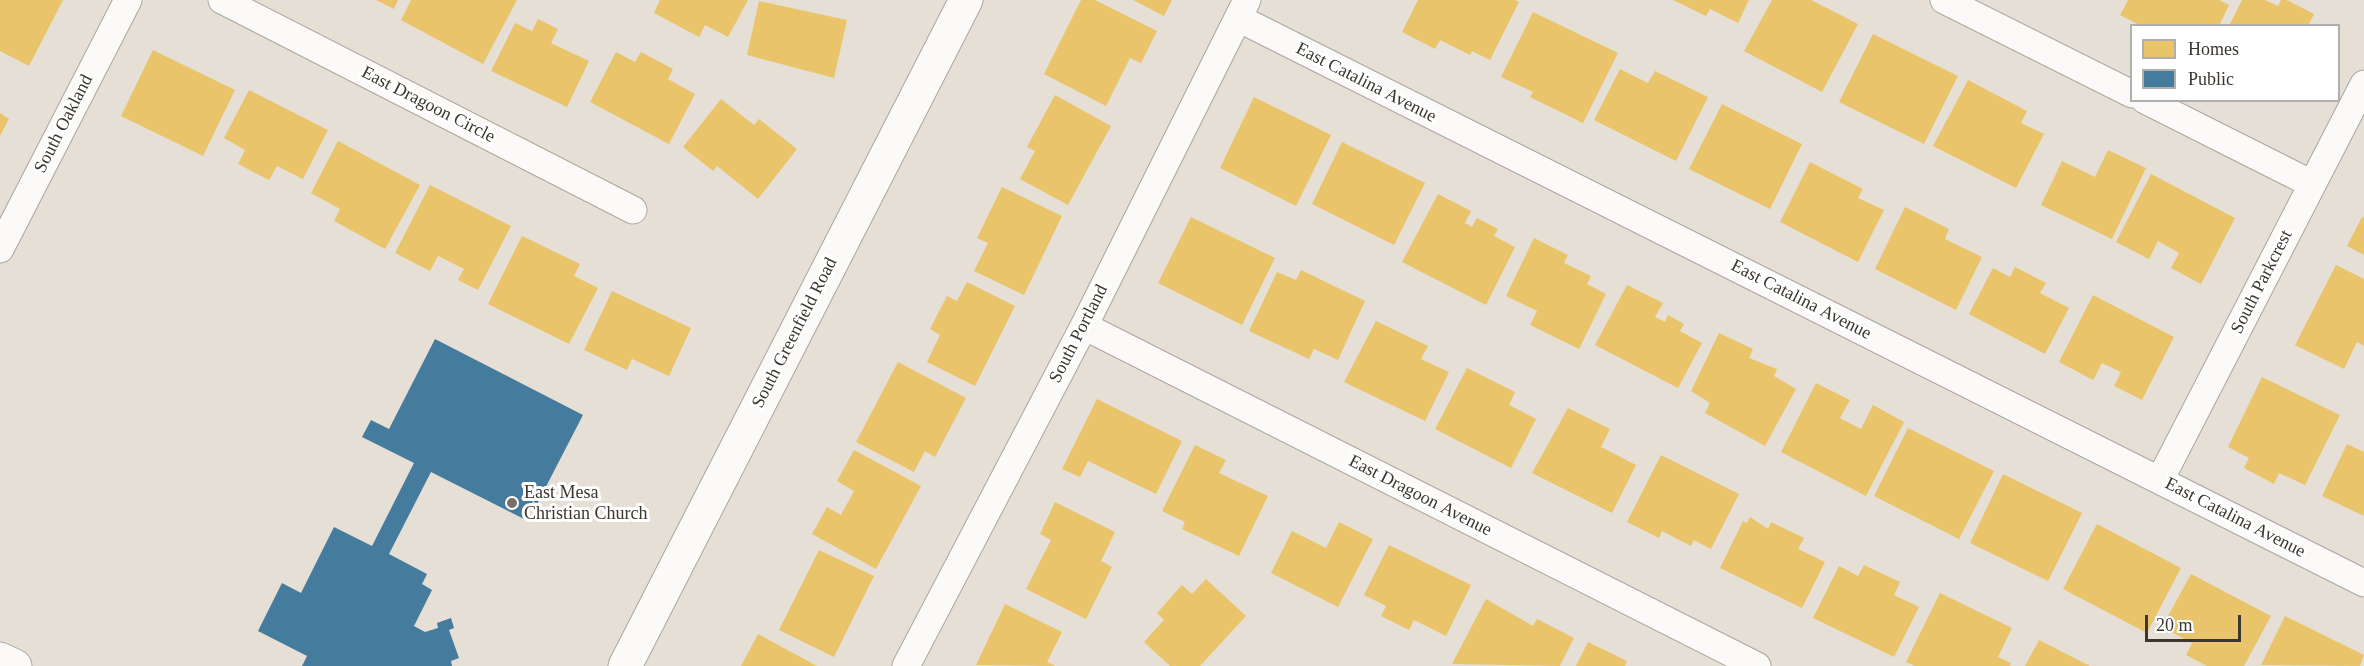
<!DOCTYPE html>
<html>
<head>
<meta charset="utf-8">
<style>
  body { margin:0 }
  #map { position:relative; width:2364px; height:666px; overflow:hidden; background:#e6dfd6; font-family:Georgia,serif }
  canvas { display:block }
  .legend { position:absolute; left:2130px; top:24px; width:210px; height:78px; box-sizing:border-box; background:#fff; border:2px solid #b1afac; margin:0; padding:8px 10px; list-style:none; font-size:18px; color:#3b362f }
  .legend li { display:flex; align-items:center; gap:12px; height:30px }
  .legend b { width:30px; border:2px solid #b1afac }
  .scale { position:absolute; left:2145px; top:615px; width:96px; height:27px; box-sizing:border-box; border:3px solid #3b362f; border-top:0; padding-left:8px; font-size:18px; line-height:21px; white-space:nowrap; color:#3b362f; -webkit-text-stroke:4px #fff; paint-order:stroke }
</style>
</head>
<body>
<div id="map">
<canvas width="2364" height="666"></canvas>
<ul class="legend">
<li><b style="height:16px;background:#e9c46a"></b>Homes</li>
<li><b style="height:16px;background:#457b9d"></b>Public</li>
</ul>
<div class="scale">20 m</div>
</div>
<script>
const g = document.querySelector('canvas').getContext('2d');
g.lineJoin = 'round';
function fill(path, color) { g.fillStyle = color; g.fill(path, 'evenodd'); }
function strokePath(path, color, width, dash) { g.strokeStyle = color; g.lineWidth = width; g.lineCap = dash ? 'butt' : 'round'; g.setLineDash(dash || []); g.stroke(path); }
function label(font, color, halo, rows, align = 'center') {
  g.font = font + ' Georgia,serif'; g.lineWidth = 6; g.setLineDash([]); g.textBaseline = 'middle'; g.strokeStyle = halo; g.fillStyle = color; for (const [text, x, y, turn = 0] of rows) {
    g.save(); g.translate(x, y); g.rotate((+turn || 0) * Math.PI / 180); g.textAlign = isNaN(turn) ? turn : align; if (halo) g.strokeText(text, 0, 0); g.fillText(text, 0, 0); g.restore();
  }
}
fill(new Path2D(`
  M0,0H63L29,66L0,51Z
  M376,0H398L394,9Z
  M411,0H517L483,64L401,20Z
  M660,0H748L728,37L705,25L699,37L654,13Z
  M1081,0H1095L1157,31L1141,63L1130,58L1106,106L1044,74Z
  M1133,0H1172L1164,16Z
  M1418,0H1515L1519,2L1490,60L1472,51L1470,55L1440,40L1435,49L1402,32Z
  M1673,0H1749L1738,23L1710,9L1706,16Z
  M1772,0H1811L1858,24L1822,92L1744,51Z
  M2128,0H2219L2229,5L2219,26H2141L2120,15Z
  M2242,0H2265L2278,6L2281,0H2287L2314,14L2308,26H2229Z
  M759,1L847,20L834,78L747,55Z
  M1533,12L1618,53L1583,123L1530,97L1533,92L1501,77Z
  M538,19L558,29L551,43L589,61L567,107L491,71L515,23L532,31Z
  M1873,34L1958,76L1924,144L1839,102Z
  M153,50L235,90L203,156L121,116Z
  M616,52L635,62L641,52L673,69L668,79L695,94L669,144L590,102Z
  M1620,69L1648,83L1655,71L1708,97L1676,161L1594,120Z
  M1968,80L2027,111L2021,123L2044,134L2016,188L1933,146Z
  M249,90L328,130L303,179L277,166L269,180L238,164L245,150L224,138Z
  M1055,95L1111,126L1068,205L1020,179L1035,151L1027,147Z
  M1254,97L1331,135L1296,206L1220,168Z
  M721,99L754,125L759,119L797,149L758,199L717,166L713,171L683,147Z
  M1722,104L1802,144L1770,209L1689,169Z
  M0,113L9,119L0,136Z
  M338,141L420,185L385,249L334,221L340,209L311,193Z
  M1342,142L1425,183L1394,245L1312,204Z
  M2108,150L2146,168L2112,239L2041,205L2062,161L2095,177Z
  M1810,162L1863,189L1858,198L1884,210L1858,262L1780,222Z
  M2151,174L2235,218L2201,284L2171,268L2179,253L2158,241L2149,259L2116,242Z
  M430,185L511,226L478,290L458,280L464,269L438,256L430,271L395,253Z
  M1002,187L1062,216L1024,295L974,271L988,243L977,238Z
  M1438,194L1471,211L1465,223L1472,227L1477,218L1498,229L1494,236L1515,247L1486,305L1402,262Z
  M1905,207L1949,229L1945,239L1982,257L1956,310L1875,269Z
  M1191,217L1275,258L1242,325L1158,283Z
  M2362,217L2364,218V255L2347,246Z
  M522,236L580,264L574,276L598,288L569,344L488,304Z
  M1534,238L1568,255L1564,263L1591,276L1587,284L1606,294L1579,349L1530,325L1537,311L1506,296Z
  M2336,265L2364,279V346L2357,342L2344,369L2295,345Z
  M2015,267L2046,283L2040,293L2069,308L2045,354L1969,314L1993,268L2010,277Z
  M1301,270L1365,301L1338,360L1314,349L1309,359L1249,331L1277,272L1296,280Z
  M967,282L1015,306L975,386L927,362L940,335L930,329L947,296L957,301Z
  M1627,285L1663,303L1655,317L1665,322L1668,315L1684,324L1680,331L1702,343L1678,388L1595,345Z
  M612,291L691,328L669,376L632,359L627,370L584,350Z
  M2093,295L2174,337L2142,400L2114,386L2121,372L2102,363L2093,380L2059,362Z
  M1376,321L1428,346L1421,359L1449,372L1425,421L1344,382Z
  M1719,333L1753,349L1749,358L1777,369L1774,376L1796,389L1765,446L1705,413L1710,403L1691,391Z
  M898,362L966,398L935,457L925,451L914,472L856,442Z
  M1467,368L1515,392L1509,405L1536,419L1511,468L1435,429Z
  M2262,377L2340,415L2305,485L2279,473L2274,484L2244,468L2249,458L2228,447Z
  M1816,383L1850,400L1840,418L1861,429L1873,405L1904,422L1866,496L1781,452Z
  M1097,399L1182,441L1156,494L1088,461L1080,477L1062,469Z
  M1568,408L1610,429L1601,447L1636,465L1612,513L1532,473Z
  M1908,428L1994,471L1959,539L1874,496Z
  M2347,444L2364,452V516L2322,496Z
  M1195,445L1226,460L1219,473L1268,496L1239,556L1182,529L1185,522L1162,511Z
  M854,450L921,486L876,569L812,534L827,507L841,515L854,491L837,481Z
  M1661,455L1739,494L1711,549L1694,540L1691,546L1662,531L1659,538L1627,522Z
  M2003,474L2082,513L2048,581L1970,543Z
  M1055,502L1115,532L1101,561L1112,567L1086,619L1026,589L1051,540L1040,534Z
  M1750,517L1768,529L1771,522L1804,538L1798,549L1825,562L1802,608L1720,568L1743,521L1747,523Z
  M1339,522L1373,539L1338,607L1271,573L1292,531L1326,548Z
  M2097,524L2181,568L2147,633L2063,589Z
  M1389,545L1471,585L1446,636L1414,620L1409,630L1381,616L1386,606L1364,595Z
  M819,550L874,576L834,657L779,630Z
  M1864,565L1900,582L1894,595L1919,607L1894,657L1813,618L1839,566L1858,576Z
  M2191,574L2271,616L2244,666H2207L2186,655L2192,643L2162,627Z
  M1206,579L1246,616L1200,666H1170L1144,642L1164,620L1157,613L1182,585L1192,594Z
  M1940,593L2012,628L1998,657L2011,663L2010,666H1915L1906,662Z
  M1486,599L1533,626L1537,619L1574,638L1560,666L1452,664Z
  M1005,604L1062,632L1047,662L1056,666L976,665Z
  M2285,616L2364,655L2360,666L2261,665Z
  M758,634L817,666H741Z
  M2039,640L2090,666H2025Z
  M1588,642L1627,661L1625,666H1576Z`), '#e9c46a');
fill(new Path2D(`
  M435,339L583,415L537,504L533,501L524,519L431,472L389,554L427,574L422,584L432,590L414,626L425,632L438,628L437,623L451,618L454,628L449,630L459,658L451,661L452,666H302L307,656L258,631L282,583L301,593L334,527L372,546L414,463L362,437L371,420L389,429Z`), '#457b9d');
const minor = new Path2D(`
  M222,0L633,210
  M1944,0L2132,94
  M1238,18L2364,583
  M2145,100L2312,184
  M0,249L128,0
  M1084,326L1757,666
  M2160,480L2364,84
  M906,666L1084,326L1247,0`);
const tertiary = new Path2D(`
  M0,659L15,666`);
const secondary = new Path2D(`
  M625,666L966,0`);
strokePath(minor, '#aba69e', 29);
strokePath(tertiary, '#aba69e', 35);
strokePath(secondary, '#aba69e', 35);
strokePath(minor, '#fbfaf9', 27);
strokePath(tertiary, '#fbfaf9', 33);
strokePath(secondary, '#fbfaf9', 33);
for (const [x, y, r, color] of [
  [512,503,6,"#777169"]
]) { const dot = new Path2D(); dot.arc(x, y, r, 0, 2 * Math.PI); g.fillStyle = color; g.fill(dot); strokePath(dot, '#fff', 2); }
label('18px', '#3b362f', '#fff', [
  ["East Catalina Avenue",1366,83,27],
  ["East Dragoon Circle",428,105,27],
  ["South Oakland",64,124,-63],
  ["South Parkcrest",2262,282,-63],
  ["East Catalina Avenue",1801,300,27],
  ["South Greenfield Road",795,333,-63],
  ["South Portland",1079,334,-63],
  ["East Dragoon Avenue",1420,496,27],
  ["East Catalina Avenue",2235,518,27]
]);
label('18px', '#3b362f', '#fff', [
  ["East Mesa",524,493],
  ["Christian Church",524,514]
], 'left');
</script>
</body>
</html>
